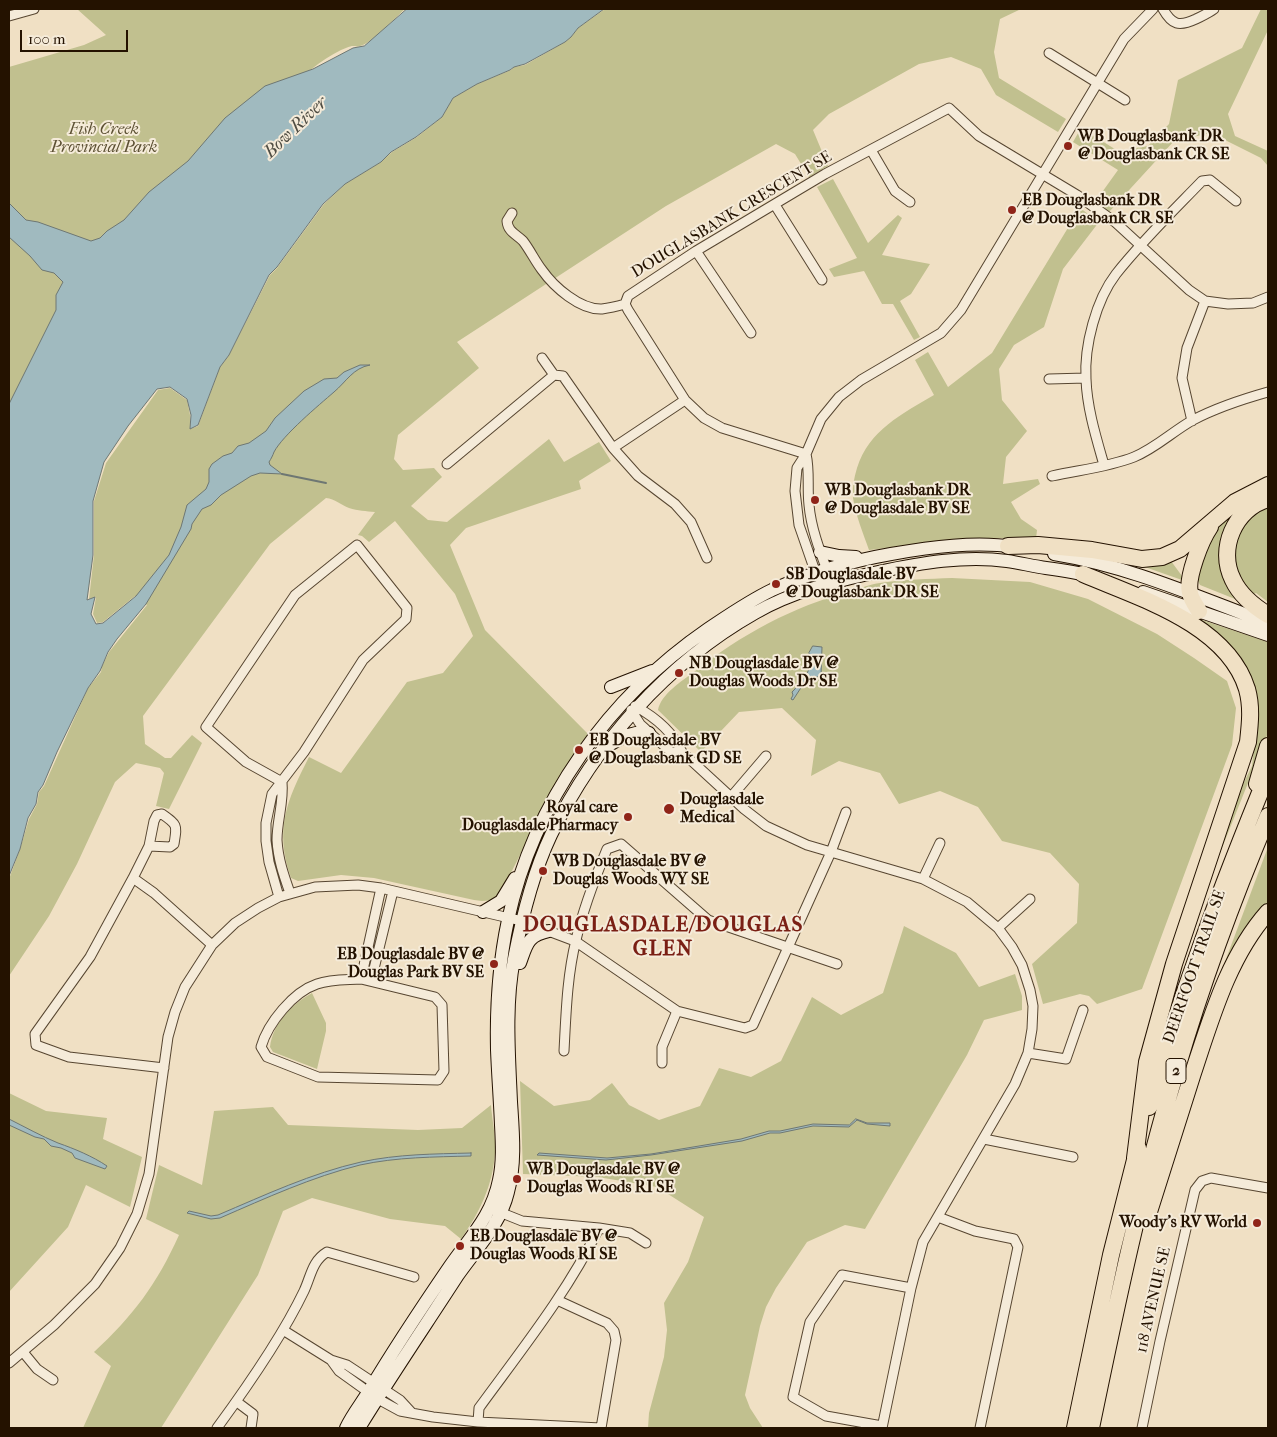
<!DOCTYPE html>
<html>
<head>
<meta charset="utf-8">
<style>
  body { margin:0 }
  #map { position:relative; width:1277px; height:1437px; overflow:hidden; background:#f0e0c4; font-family:"IM FELL French Canon",serif }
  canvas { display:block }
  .frame { position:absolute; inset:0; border:10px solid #241200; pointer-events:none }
  .scale { position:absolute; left:20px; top:30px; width:108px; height:22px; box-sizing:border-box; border:2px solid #241200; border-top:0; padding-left:6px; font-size:15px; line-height:18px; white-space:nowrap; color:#241200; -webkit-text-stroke:4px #f5ebd9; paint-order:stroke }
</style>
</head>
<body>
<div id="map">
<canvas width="1277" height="1437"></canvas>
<div class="frame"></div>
<div class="scale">100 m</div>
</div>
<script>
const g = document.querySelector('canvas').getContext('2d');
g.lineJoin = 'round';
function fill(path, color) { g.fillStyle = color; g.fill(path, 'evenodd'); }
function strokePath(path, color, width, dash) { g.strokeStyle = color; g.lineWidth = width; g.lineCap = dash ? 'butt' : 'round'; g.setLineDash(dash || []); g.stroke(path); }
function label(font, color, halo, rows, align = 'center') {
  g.font = font + ' "IM FELL French Canon",serif'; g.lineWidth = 4; g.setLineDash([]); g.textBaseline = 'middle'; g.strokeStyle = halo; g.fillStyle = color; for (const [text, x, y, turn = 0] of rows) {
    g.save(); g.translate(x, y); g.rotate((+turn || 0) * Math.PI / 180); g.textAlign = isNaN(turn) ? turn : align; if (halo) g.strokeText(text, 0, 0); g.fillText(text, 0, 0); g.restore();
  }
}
fill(new Path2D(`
  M77,9H405C395,18 372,43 360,46C357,47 355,46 352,46C333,51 311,69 296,82L9,548V67L84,45L106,35Z
  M605,9H1021L1000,19L994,52L999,78L1066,119L1058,132L996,95L981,69L951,57L919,64L829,114L813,130L828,166L809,177L795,154L776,144L666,206L457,342L479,368L398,435L394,459L403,470L434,468L442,477L411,506L428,520L447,522L549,439L564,462L599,442L611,461L579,481L581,489L466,528L450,545L485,630L588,734C573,755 559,777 547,800C529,834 516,868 495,900L482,901L474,900L374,878L341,875L298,881L291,878C274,829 287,800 309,757L341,773L407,682L443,673L473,636L455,594L395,521L369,542L362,536L358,535L375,512C366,511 358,511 349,508C341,505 335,499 326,498L270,544L143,716L145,744L165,758H171L192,735L202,743L169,809L156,806L164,773L160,768L136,763L115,782L77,864L49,916L9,976V879L20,849L29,819L37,804L39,792L44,786L88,688L101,672L102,666L109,652L147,605L135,596L103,622L97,623L93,614L96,597L89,599L94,555V501L106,463L158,390L170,388L187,400L190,415V429L198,426L220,367L229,355L270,275L277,268L324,204L345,184L381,162L392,152L417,137L442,117L453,98L477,84L511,70L514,67L525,65L565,42L571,37L578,28Z
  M1261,9H1268V30L1228,114L1235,136L1268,151V166L1261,158L1211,133L1174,141L1109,212L1095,202L1118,170L1073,142L1081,128L1118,151L1148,146L1169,124L1178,80L1242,48Z
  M833,179L868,243L898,215L902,218L882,255L930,264L911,294L900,301L920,337L914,340L893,304H882L864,271L834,277L829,269L857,258L817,187Z
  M1080,208L1099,222L1063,269L1044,327L1014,345L999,369L1002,400L1027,431L1006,457L1003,484L1038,479L1040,484L1011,502L1021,519L1037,530L1036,539L996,538L968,539L869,550C863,533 856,516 853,498C852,488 854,478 857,468C869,430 902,414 934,395L915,360L928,352L948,387L992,353Z
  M1268,505V602L1256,593L1252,595L1236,574L1233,545L1244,521Z
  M1237,507L1226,531L1245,603L1200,585L1197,579L1201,557L1218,525Z
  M1171,561L1182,576V580L1142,566Z
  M952,578L1030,582L1088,599L1157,634L1194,658L1227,681L1236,708L1232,745L1142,989L1097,1004L1089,996L1080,994L1043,1004L1032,964L1077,923L1079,884L1050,853L1002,841L978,807L940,791L899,804L880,773L839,761L811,776L816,740L782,708L739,712L701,752L658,710C661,694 682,681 694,672C742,634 792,607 851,591C861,588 871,584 880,583C904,579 929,579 952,578Z
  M1188,614L1202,620L1268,642V733L1206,888L1235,800L1252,766L1255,737L1253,695Z
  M1268,847V904L1262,911L1220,975Z
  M904,926L956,953L979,987L1015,974L1022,996V1010L984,1020L967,1055L865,1229L845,1225L807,1242L776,1288L766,1307L760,1326L745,1395L750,1408L763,1428H648L649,1413L664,1357L667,1330L664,1303L688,1262L704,1217L657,1187L598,1177L523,1174L520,1081L554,1106L590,1100L612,1083L629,1105L659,1120L700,1106L719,1068L751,1077L781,1061L812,997L841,1015L883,993Z
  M312,993L326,1023V1031L317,1069L273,1052L270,1047C273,1023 292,1004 312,993Z
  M9,1093L46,1111L107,1118L103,1139L142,1157L130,1207L86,1185L68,1227L9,1292Z
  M491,1105C492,1120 496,1137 495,1152C493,1185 480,1212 461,1239L445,1226L390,1219L312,1198L283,1211L258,1275L161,1428H83L111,1366L94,1352C133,1316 157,1284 179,1235L146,1219L159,1165L202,1185L214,1111L273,1107L288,1125L418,1130L462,1128Z`), '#c1c08f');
const water = new Path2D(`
  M407,9H604L578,28L571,37L565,42L525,64L514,67L510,70L477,84L453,98L442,117L416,137L391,152L381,162L345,184L323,204L277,267L269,275L229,355L220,367L198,425L190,429L191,415L187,399L170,387L157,389L128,426L104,462L93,501V555L87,600L95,597L91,614L96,624L103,623L136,596L169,555L181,527L187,505L206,489L209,482V469L212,464L223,456L232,453L238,446L249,443L266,431L275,418L304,391L324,379L337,378L344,372L360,365H370C353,368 346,382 334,392C319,405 283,435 274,452C273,455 271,459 269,462L270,465L282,474L260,473L251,476L221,495L211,505L202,509L192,524L191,529L146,604L117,639L108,652L100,671L88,688L57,752L43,785L38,792L36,804L28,818L20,849L9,876V404L56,310V295L63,282L54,273L42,270L30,256L9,237V203L26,220L38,222L91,241L100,238L107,231L124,220L149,192L188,161L225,118L265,86L313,69L353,48L364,46Z
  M813,646L822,647L821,675L804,683L793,700L791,699L793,695L792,692C798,687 799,680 806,676L811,664L809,653Z
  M9,1119C25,1127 41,1136 58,1143C75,1149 92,1156 107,1166L105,1169L75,1158L72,1153L61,1148L51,1146L44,1139L35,1137L9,1125Z
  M856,1119L867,1123H890V1126L867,1124L857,1120L849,1127L813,1126L780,1133H770L742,1141L651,1155L606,1160L537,1155L539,1153L607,1158L651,1154L741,1139L769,1131H780L813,1124L849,1125Z
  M471,1153V1156C434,1157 397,1157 360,1165C312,1177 266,1198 220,1218L211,1219L187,1213L189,1211L211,1216L218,1215C265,1195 312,1173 361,1162C398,1154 434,1154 471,1153Z`);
fill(water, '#a0babf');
strokePath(water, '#6e7773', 1);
strokePath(new Path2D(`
  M282,474L326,483`), '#6e7773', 2);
const street = new Path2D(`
  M1163,9C1172,25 1179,27 1196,19C1202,16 1209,13 1214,9
  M9,16L34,9
  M1049,53L1125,100
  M871,150L895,191L910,202
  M775,205L822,280
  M512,213L507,221C508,232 516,234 523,241C530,250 535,261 542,270C554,287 580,310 602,309C610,308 618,306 625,304
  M696,251L751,333
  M542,358L554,375L563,376L613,448L638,476L675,504L691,522L707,558
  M1049,379L1086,378
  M1192,421L1182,378L1187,348L1205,301
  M613,448L685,400
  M806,454L722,428L704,418L685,400L628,310L625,304L628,296L696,251L825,174L949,108L979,136L1077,195L1115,222L1189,290L1205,301L1228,304L1253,303L1268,297
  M806,454C810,471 807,487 809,505C811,527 819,549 827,570L826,575
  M447,464L554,375
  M1104,465C1096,437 1087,408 1086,379C1084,346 1096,300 1116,274C1142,241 1173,211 1202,181L1210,180L1236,201
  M1052,476C1079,470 1109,467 1134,457C1156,448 1173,431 1193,420C1216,408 1243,399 1268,392
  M825,585L816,574L799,525L795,491L797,468L806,454L821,419L839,397L861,380L941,333L961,310L1124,39L1153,9
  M635,706C653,716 673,732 682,752L744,809L766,826L807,845L923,879L967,902L998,928L1012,947L1022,965L1030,990L1033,1006L1032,1029L1028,1053L1015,1084L923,1242L911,1288L882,1428
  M631,710L640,724L671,752H682
  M282,782C284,802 277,820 277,840C278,859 284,876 290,893
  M731,797L766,756
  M133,878L149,846L154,821L157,815L162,814C178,825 177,825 174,844L170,847L149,846
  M923,879L940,843
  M279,897L269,862L266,841V823L272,794L304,752L363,660L406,619L407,608L357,545L295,595L206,727L246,762L282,782
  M998,928L1030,899
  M361,979L435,997L442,1005L444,1071L438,1080L318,1077L267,1057L261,1047C268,1023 293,992 317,984C331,979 346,980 361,979Z
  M361,979L381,888
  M371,981L393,891
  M564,1051C566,1014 567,976 576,940C583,909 595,878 607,849L621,844L708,920L837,964
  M1028,1053L1066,1059L1083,1010
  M662,1063V1047L677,1011
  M164,1068L69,1057L36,1045L35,1034L90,957L133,878L154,893L212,945
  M984,1139L1073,1157
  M938,1217L975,1231L1014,1239L1018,1247L980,1428
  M599,1228L630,1233L646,1243
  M283,1330L331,1360L347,1365L400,1400L412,1413
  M23,1352L37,1369L53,1380
  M331,1360L339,1371L378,1399L400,1411L433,1417L478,1422L601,1428L616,1340L614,1331L607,1323L557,1300
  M9,1363L54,1325L95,1284L120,1248L137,1214L149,1174L168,1037L175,1012L185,987L212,945L235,923L258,908L279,897L315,887L358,885L381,888L522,921L575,941L677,1011L745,1028L753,1025L831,852L846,812
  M237,1402L253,1414L251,1428
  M478,1422L479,1408C522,1349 567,1293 599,1228L522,1221L497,1211
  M882,1426L826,1416L793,1397L810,1322L842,1275L911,1288
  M217,1428C247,1387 282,1337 304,1291C311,1276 312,1261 327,1252L414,1277
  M1142,1428L1160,1341L1195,1190L1202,1181L1211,1178L1268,1188`);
const secondary = new Path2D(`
  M820,552L839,556L856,557
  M1054,554C1129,566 1198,597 1268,623
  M1143,592L1268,635
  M611,687L652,671
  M611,744C624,736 634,731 649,733
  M483,912L501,901L515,878
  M520,963C527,944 527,936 549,931
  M346,1428C352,1415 361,1404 369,1391C394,1349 422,1307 450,1266C470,1237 492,1216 499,1180C503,1162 502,1143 501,1125C500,1100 498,1075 497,1050C496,1006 499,962 508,920C534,801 609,697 708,629C729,615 749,601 772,590C810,573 851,561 891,554C931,547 975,541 1015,547
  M359,1428C391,1376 425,1326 458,1275C477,1248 500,1225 508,1192C516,1163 513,1132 511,1102C509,1055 505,1005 514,959C522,917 533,873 551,835C595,744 667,663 755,613C793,591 836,581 878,572C920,563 965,555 1007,561C1020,563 1033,566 1046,568C1061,570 1076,572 1090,576`);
const highway = new Path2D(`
  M1268,499C1235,508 1217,549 1233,580C1240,595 1255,607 1268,615
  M1008,546L1038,545L1092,550L1142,559L1162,557L1180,549L1235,502L1268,485
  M1083,574C1139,598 1227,624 1247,689C1252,707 1250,724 1248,742L1174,964L1147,1062L1135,1158
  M1199,611C1196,606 1191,599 1190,593C1186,578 1201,540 1210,527
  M1257,784L1268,746
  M1149,1107C1181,993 1223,883 1268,773
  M1147,1218C1162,1170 1177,1123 1192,1076C1211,1019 1228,957 1268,912
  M1075,1428L1111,1255L1138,1148
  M1091,1428C1116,1307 1141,1187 1177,1068C1202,983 1233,899 1268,816`);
strokePath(street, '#574631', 11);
strokePath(secondary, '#241200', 14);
strokePath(highway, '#241200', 18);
strokePath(street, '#f5ebd9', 9);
strokePath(secondary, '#f5ebd9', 12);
strokePath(highway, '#f0e0c4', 16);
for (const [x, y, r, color] of [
  [1068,146,5,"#8f2418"],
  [1012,210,5,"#8f2418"],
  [815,500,5,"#8f2418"],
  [776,584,5,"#8f2418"],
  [679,673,5,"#8f2418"],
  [579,750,5,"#8f2418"],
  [669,809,6,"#8f2418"],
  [628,817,5,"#8f2418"],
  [543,871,5,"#8f2418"],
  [494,964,5,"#8f2418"],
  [517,1179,5,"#8f2418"],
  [1257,1223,5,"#8f2418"],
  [460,1246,5,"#8f2418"]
]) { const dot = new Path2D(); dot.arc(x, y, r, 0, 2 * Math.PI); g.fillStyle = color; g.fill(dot); strokePath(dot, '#f5ebd9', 2); }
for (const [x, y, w] of [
  [1176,1071,20]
]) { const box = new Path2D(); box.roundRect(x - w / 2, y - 12.5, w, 25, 4); g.fillStyle = '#f5ebd9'; g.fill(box); strokePath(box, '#241200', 1); }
label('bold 15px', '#241200', null, [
  ["2",1176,1071]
]);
label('italic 16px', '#5b4f32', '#f5ebd9', [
  ["Fish Creek",104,130],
  ["Provincial Park",104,148]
]);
label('bold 16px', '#241200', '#f5ebd9', [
  ["WB Douglasbank DR",1078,137],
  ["@ Douglasbank CR SE",1078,155],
  ["EB Douglasbank DR",1022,201],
  ["@ Douglasbank CR SE",1022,219],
  ["WB Douglasbank DR",825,491],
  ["@ Douglasdale BV SE",825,509],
  ["SB Douglasdale BV",786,575],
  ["@ Douglasbank DR SE",786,593],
  ["NB Douglasdale BV @",689,664],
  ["Douglas Woods Dr SE",689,682],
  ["EB Douglasdale BV",589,741],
  ["@ Douglasbank GD SE",589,759],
  ["Douglasdale",680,800],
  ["Medical",680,818],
  ["Royal care",618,808,"right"],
  ["Douglasdale Pharmacy",618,826,"right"],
  ["WB Douglasdale BV @",553,862],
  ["Douglas Woods WY SE",553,880],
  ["EB Douglasdale BV @",484,955,"right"],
  ["Douglas Park BV SE",484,973,"right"],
  ["WB Douglasdale BV @",527,1170],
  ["Douglas Woods RI SE",527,1188],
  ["Woody's RV World",1247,1223,"right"],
  ["EB Douglasdale BV @",470,1237],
  ["Douglas Woods RI SE",470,1255]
], 'left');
label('16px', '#241200', '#f5ebd9', [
  ["DOUGLASBANK CRESCENT SE",732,215,-31],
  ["DEERFOOT TRAIL SE",1195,967,-71],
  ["118 AVENUE SE",1154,1300,-77]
]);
label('italic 18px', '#4f4d43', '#f5ebd9', [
  ["Bow River",296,128,-44]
]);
g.letterSpacing = '1px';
label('bold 21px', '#7a1f14', '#f5ebd9', [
  ["DOUGLASDALE/DOUGLAS",663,926],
  ["GLEN",663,950]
]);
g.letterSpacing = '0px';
</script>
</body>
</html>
